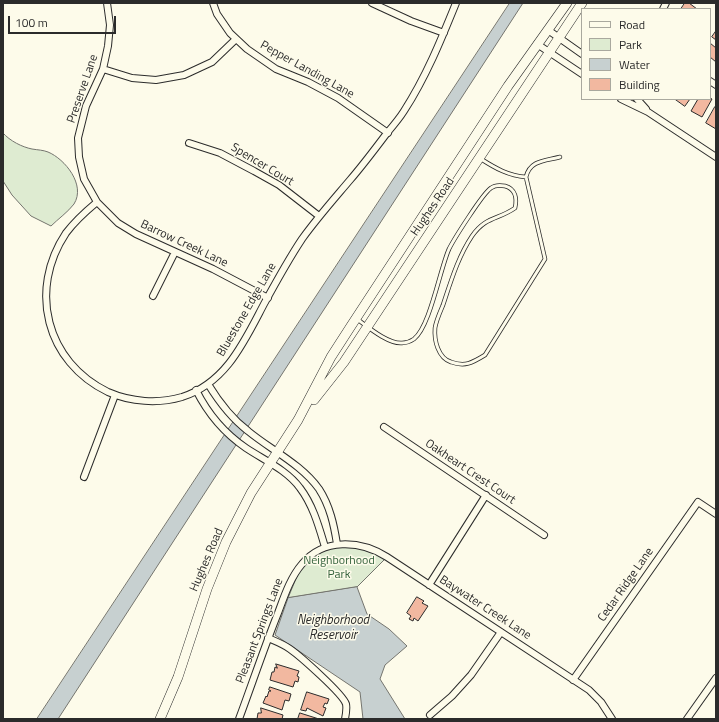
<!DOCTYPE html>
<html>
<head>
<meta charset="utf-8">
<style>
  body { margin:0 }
  #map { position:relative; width:719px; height:722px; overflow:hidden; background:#fdfbea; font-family:"Titillium Web",sans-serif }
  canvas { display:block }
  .frame { position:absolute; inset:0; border:4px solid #2b2b2b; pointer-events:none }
  .legend { position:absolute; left:581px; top:8px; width:130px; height:92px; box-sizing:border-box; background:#fdfbea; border:1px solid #a9a89e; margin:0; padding:5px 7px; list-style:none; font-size:12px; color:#2b2b2b }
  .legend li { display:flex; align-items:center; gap:8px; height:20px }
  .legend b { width:20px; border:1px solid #a9a89e }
  .scale { position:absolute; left:8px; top:16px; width:108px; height:18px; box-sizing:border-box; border:2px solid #2b2b2b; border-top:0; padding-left:5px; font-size:12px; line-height:14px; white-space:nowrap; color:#2b2b2b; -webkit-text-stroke:3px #fdfbea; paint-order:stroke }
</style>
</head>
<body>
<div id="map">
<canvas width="719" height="722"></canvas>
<div class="frame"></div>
<ul class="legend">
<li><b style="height:5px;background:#fdfbea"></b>Road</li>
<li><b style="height:11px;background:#deebd1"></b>Park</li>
<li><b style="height:11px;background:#c7d0d0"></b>Water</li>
<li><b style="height:11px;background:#f2b8a0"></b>Building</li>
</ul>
<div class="scale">100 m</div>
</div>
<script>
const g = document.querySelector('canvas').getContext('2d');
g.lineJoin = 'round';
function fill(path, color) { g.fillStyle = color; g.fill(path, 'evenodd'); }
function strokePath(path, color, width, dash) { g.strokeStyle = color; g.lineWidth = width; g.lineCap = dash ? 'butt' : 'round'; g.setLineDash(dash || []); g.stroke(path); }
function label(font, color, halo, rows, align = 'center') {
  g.font = font + ' "Titillium Web",sans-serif'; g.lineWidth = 3; g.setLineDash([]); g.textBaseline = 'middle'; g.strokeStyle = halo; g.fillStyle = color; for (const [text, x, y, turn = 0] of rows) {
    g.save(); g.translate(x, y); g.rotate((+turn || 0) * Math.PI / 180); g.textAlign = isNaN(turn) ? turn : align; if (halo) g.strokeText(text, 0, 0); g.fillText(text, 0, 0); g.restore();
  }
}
const green = new Path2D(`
  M3,133C10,141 22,147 32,149C38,150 43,150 48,152C65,159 86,185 74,204C68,212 58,219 51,226L31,216L12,195L3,181Z
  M331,545H361L387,557L357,587L288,598L302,564Z`);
fill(green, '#deebd1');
strokePath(green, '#74746e', 1);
const water = new Path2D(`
  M510,3H523L58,719H37Z
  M357,587L367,614L389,629L407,646L385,665L380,679L405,719H363L360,692L275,635L288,598Z`);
fill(water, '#c7d0d0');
strokePath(water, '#74746e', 1);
const building = new Path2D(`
  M685,3H689L697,9H681Z
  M716,31V40L712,37Z
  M710,43L716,48V62L710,57Z
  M710,98L712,99L702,117L691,111L698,99H710Z
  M675,99H690L685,106Z
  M715,107L716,108V129L706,123Z
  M417,597L424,601L422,603L428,606L418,621L414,618L413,621L409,619L411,616L407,613Z
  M276,664L299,671L297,676L299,677L298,682L295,681L293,687L270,680L272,672H274L275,667L277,668Z
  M270,687L291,694L289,701L285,700L282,710L263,703L266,696L267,697L269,691H271L269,690Z
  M307,692L329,699L327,704L325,703L323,707L326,708L323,716L307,708L306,711L301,710Z
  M261,708L283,715L282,719H257L258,713H261Z
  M300,713L319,719H298Z`);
fill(building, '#f2b8a0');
strokePath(building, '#2b2b2b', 1);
const lane = new Path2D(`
  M526,177C530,160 545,161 560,157
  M357,319C368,327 388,344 402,343C405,343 411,341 414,339C430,327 440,269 449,249C454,239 483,193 491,188C495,185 500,185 505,186C516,189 517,199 515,208C498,220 486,216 472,236C458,257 451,281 443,305C440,312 436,321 435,328C434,340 438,358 451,362C465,367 472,363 485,355L545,259L526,177C509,176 495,168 481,159`);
const street = new Path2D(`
  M107,3L110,25L108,46L103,69L86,106L78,138L79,157L84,179L97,202L118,223L136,234L213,269L268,298
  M213,3L217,14L230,33L247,49L276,69L308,82L338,98L388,133
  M372,3L411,21L444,33
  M663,9L666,3
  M548,30L582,54
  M537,44L582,74
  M103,69L132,78L156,80L184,75L212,62L236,39
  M710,81L716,85
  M621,99L648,112L716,157
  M637,99L646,109
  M189,143L220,153L254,171L279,185L319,216
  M97,202C85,212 75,221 66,233C28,290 46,362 108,392C131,402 158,404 182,397C226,383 244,342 264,304C276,282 288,260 302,239C317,218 334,199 350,180C363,165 375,149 387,133C393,126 399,119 404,111C426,77 441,40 456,3
  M153,296L175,252
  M208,384C219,402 231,418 248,431C271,450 301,464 319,489C330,506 334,525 337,544
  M196,390C208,414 224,433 246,448C264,460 287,470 300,488C313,505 319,527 325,547
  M384,427L544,535
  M84,477L115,395
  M429,585L486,495
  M268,638C275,641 283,644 290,649C300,656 343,694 346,704C347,709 346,714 345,719
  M573,680L698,502L716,514
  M430,715L452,696L471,675L501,632
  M239,719C252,684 264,648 278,613C284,597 290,578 302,564C323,538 360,540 387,557L589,690L601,702L612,719
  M687,719L716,678`);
const secondary = new Path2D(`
  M314,400L344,362L582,3
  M160,719L178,677L207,589L226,542L251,493L298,420L331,357L351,326L508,86L567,3`);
strokePath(lane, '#2b2b2b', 4.5);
strokePath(street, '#2b2b2b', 8);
strokePath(secondary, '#2b2b2b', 10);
strokePath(lane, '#fdfbea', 3);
strokePath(street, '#fdfbea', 6);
strokePath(secondary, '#fdfbea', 9);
label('12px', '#2b2b2b', '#fdfbea', [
  ["Pepper Landing Lane",307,70,29],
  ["Preserve Lane",83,89,-71],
  ["Spencer Court",262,165,31],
  ["Hughes Road",433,207,-56],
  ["Barrow Creek Lane",184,244,25],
  ["Bluestone Edge Lane",247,310,-60],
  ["Oakheart Crest Court",470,472,34],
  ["Hughes Road",207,560,-67],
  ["Cedar Ridge Lane",626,585,-55],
  ["Baywater Creek Lane",485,608,33],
  ["Pleasant Springs Lane",260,631,-69]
]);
label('12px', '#34623c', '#fdfbea', [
  ["Neighborhood",339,561],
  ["Park",339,575]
]);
label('italic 13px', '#2b2b2b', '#fdfbea', [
  ["Neighborhood",333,621],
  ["Reservoir",333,636]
]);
</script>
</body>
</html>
